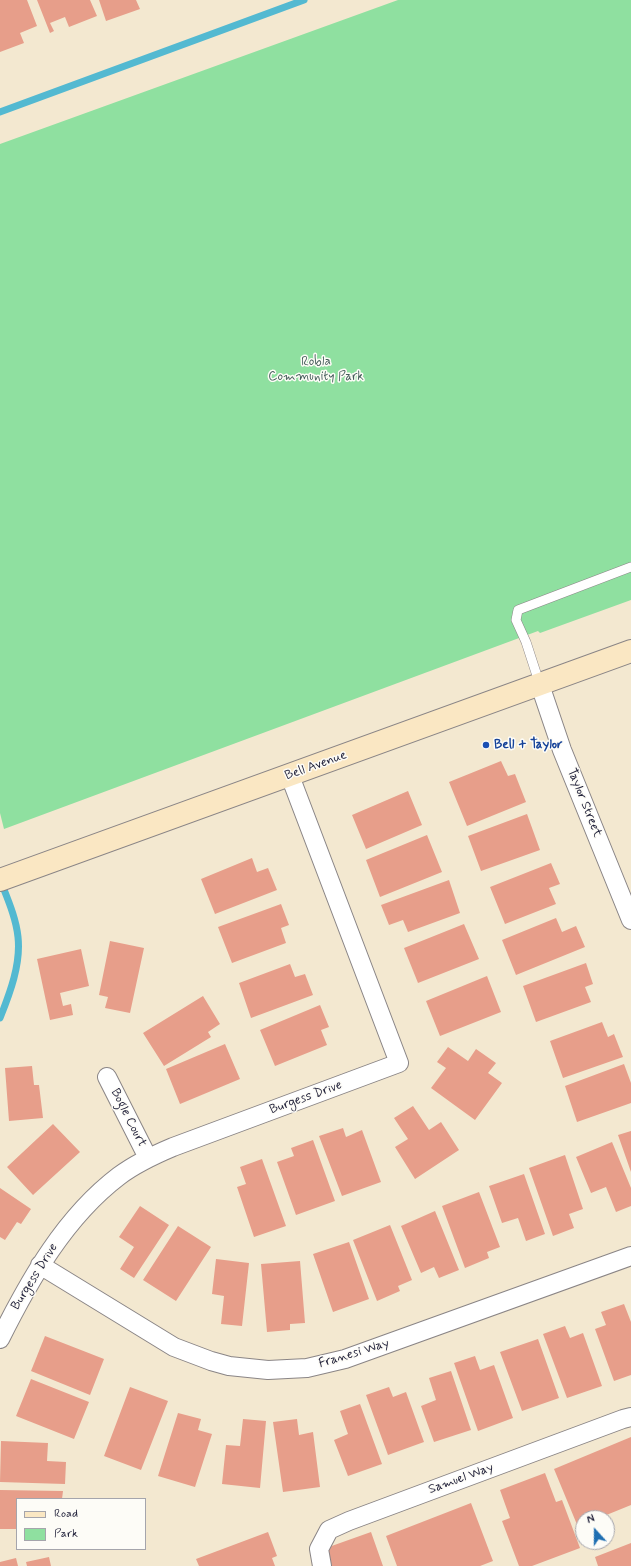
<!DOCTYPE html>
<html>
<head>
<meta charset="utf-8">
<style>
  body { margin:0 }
  #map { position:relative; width:631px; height:1566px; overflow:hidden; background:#f3e8d0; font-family:Mynerve,sans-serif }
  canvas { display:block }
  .legend { position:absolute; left:16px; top:1498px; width:130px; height:52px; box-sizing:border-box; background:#fdfcf7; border:1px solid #a5a5ac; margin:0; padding:5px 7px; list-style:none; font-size:12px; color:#22223b }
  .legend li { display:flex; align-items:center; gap:8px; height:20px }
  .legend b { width:20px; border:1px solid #a5a5ac }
  .north { position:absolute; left:575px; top:1510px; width:40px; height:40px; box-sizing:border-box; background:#fdfcf7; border:1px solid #a5a5ac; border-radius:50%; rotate:339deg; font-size:11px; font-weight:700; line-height:16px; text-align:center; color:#22223b }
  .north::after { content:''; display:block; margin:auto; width:14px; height:18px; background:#1f6fb2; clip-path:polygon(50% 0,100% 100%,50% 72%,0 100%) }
</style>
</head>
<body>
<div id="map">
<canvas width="631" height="1566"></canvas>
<ul class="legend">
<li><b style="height:5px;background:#fae7c3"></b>Road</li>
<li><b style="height:11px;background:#8fe0a0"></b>Park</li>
</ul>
<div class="north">N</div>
</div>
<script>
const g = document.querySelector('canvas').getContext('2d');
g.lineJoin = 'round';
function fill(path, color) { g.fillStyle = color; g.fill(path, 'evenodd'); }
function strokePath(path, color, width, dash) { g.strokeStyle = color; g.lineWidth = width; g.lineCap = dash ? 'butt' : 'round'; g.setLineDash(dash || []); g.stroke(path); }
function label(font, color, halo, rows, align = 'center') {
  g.font = font + ' Mynerve,sans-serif'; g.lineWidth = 3; g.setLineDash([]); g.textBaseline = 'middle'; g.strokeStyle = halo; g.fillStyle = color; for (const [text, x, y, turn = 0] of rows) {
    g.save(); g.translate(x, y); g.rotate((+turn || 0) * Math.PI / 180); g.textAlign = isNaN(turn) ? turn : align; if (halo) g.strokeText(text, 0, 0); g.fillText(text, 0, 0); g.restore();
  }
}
fill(new Path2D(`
  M398,0H631V600L540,633L538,631L4,829L0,813V144Z`), '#8fe0a0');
strokePath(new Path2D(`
  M0,112L304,0
  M0,1018C10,993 21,964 18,937C16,918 8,900 1,882`), '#53b9d1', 7);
fill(new Path2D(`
  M0,0H27L37,26L20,33L24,43L0,52Z
  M37,0H90L97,16L69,27L65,17L50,23L54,31L50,33Z
  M99,0H136L140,9L106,21Z
  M501,761L508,776L515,774L526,802L467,826L449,782Z
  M408,791L422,825L366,849L352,815Z
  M527,814L540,850L481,871L468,836Z
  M427,835L442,872L380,897L366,860Z
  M252,858L257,872L268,868L277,890L215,914L201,879Z
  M551,863L560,884L549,888L556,904L505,924L490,887Z
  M449,880L460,913L408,932L403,920L389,925L381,905Z
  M281,904L289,925L281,928L286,943L232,963L218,927Z
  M556,918L562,932L576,926L585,947L516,975L502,940Z
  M464,924L479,959L418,983L404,948Z
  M110,941L144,948L130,1013L105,1008L108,997L99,995Z
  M81,949L89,986L60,993L63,1006L71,1004L73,1015L50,1020L37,959Z
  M586,963L593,984L585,987L591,1002L536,1022L523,986Z
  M290,964L295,977L305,974L313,995L251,1018L239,983Z
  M487,976L501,1012L440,1036L426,1001Z
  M203,996L220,1024L208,1032L211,1037L164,1066L143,1033Z
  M320,1005L329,1027L321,1030L327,1045L275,1066L260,1030Z
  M602,1022L608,1037L614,1034L623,1057L563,1078L550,1041Z
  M225,1044L240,1079L180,1104L166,1069Z
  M448,1047L468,1061L476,1049L496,1063L488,1073L502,1083L475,1120L431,1088L446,1068L437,1062Z
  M624,1064L631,1083V1103L577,1122L565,1086Z
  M32,1066L34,1085H39L43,1118L9,1121L5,1068Z
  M413,1106L429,1130L441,1122L459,1150L415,1179L395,1147L408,1139L394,1118Z
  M53,1124L80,1152L33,1195L7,1167Z
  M343,1128L346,1137L362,1130L381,1182L342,1196L319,1136Z
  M631,1131V1172L618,1135Z
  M313,1140L335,1201L296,1215L277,1162L294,1156L291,1148Z
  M612,1142L631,1188V1206L616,1212L606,1187L591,1193L576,1157Z
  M565,1155L583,1209L569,1214L574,1228L553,1236L529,1168Z
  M262,1159L286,1226L254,1237L237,1187L246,1184L240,1167Z
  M524,1174L545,1234L526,1241L518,1218L502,1223L489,1186Z
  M0,1188L31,1209L21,1224L17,1222L5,1240L0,1237Z
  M479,1192L500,1247L487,1252L489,1258L465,1268L442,1206Z
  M140,1206L169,1225L134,1278L120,1269L134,1247L119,1237Z
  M435,1211L459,1270L439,1278L434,1267L421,1273L401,1226Z
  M390,1225L412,1280L398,1286L400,1291L377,1301L353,1240Z
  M178,1226L211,1247L176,1301L143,1280Z
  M349,1242L369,1299L333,1312L313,1254Z
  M216,1259L249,1263L242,1326L221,1324L224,1296L212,1294Z
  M300,1261L305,1323L290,1324V1330L267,1332L261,1264Z
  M624,1304L631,1322V1375L614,1381L595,1329L606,1325L601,1312Z
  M565,1326L570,1338L583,1333L602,1386L567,1398L543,1334Z
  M45,1336L104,1359L90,1395L31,1371Z
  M538,1339L559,1398L522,1411L500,1352Z
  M475,1356L480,1370L494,1365L513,1418L478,1431L454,1363Z
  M451,1371L471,1430L434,1442L421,1406L436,1400L429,1378Z
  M31,1379L89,1402L74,1439L16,1416Z
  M130,1387L168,1401L141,1470L104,1456Z
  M389,1387L393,1397L406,1392L424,1442L388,1455L366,1395Z
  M360,1404L382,1464L348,1476L334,1440L348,1434L340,1411Z
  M178,1413L201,1419L198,1430L212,1434L195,1487L158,1476Z
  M243,1419L266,1421L260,1488L222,1484L226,1445L240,1446Z
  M297,1419L299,1435L313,1432L320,1487L283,1492L273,1422Z
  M631,1437V1505L599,1518H583V1525L578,1527L554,1469Z
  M1,1441L48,1443L47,1461L66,1462L65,1484L0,1482Z
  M545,1473L556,1502L562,1500L580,1548L532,1566H519L502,1521L510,1518L500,1490Z
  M0,1490L63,1491L62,1499H17V1529H0Z
  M471,1503L493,1561L480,1566H397L386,1536Z
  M268,1532L277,1556L272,1558L275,1566H199L196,1559Z
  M371,1532L383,1566H332L326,1548Z
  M631,1543V1566H598L595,1557Z
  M49,1557L51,1566H27L26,1562Z
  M16,1558L18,1566H0V1562Z`), '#e79e8a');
const service = new Path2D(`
  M540,685L526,642L516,620L518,610L631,567`);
const minor = new Path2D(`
  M540,685L562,750L631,920
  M107,1077L148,1158
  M40,1265L174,1347L211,1361L229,1366L268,1370L307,1368L345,1359L631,1256
  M0,1339C30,1279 65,1217 119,1176C135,1164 154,1155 173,1147L399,1063L290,776
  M322,1566L319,1549L329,1530L349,1521L623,1419L631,1417`);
const secondary = new Path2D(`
  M0,880L631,651`);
strokePath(service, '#8a8586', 10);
strokePath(minor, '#8a8586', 20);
strokePath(secondary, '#8a8586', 24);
strokePath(service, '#fff', 9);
strokePath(minor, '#fff', 18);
strokePath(secondary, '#fae7c3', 22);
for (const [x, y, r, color] of [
  [486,745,4,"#1a4fb4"]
]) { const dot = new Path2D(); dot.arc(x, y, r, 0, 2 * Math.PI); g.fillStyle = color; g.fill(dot); strokePath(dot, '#fdfcf7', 1.5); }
label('13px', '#435b59', '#fdfcf7', [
  ["Robla",316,362],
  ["Community Park",316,377]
]);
label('bold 13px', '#164399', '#fdfcf7', [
  ["Bell + Taylor",494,745]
], 'left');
label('13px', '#22223b', '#fdfcf7', [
  ["Bell Avenue",316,766,-20],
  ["Taylor Street",584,803,68],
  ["Burgess Drive",306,1098,-20],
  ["Bogle Court",128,1118,63],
  ["Burgess Drive",35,1277,-58],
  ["Franesi Way",354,1354,-17],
  ["Samuel Way",461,1479,-20]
]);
</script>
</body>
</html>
